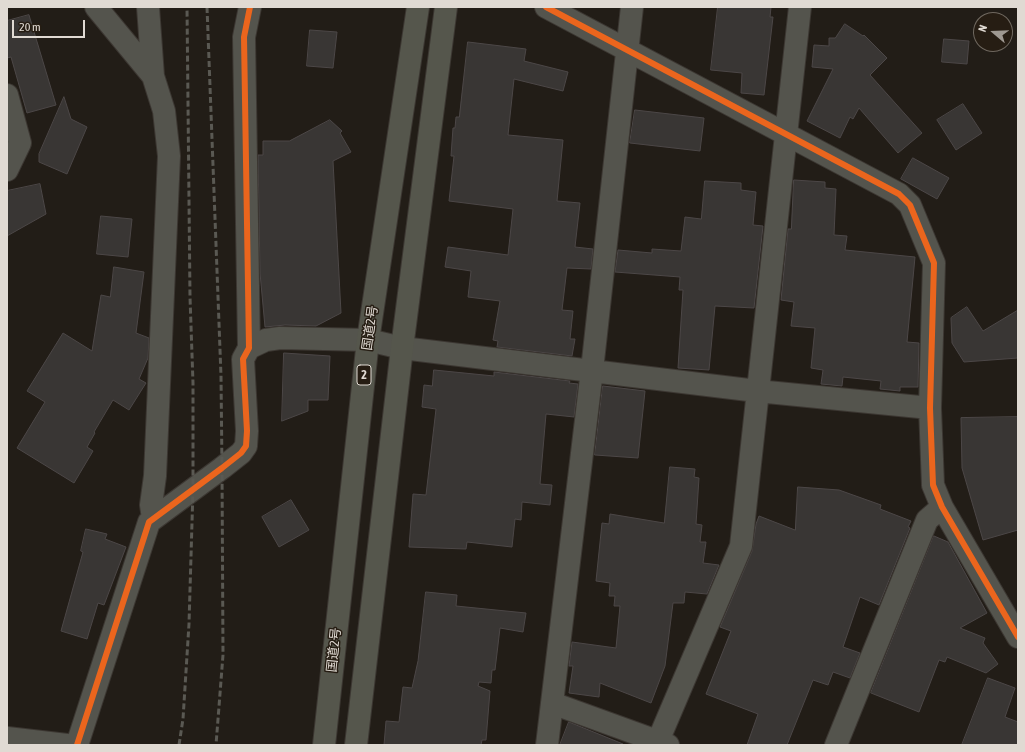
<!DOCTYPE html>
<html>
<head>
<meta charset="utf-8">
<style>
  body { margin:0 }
  #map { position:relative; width:1025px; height:752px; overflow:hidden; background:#221d17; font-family:"Asap Condensed",sans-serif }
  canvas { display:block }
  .frame { position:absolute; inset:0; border:8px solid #e0dad3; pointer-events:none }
  .north { position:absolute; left:973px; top:12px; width:40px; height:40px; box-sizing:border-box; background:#261d13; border:1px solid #706960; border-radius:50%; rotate:289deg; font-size:11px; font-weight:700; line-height:16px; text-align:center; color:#e0dad3 }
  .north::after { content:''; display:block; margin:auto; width:14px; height:18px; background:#9e9891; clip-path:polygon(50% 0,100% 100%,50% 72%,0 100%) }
  .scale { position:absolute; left:12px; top:20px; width:73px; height:18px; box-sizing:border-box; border:2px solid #e0dad3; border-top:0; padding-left:5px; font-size:12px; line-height:14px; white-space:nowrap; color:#e0dad3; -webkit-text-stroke:3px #261d13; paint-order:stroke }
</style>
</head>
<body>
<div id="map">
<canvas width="1025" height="752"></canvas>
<div class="frame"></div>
<div class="north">N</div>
<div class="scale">20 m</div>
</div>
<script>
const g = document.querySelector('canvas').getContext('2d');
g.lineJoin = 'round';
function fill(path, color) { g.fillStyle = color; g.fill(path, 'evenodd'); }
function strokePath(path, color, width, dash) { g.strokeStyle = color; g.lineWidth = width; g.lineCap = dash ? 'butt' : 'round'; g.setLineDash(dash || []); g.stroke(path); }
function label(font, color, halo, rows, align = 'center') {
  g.font = font + ' "Asap Condensed","Noto Sans JP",sans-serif'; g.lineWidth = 3; g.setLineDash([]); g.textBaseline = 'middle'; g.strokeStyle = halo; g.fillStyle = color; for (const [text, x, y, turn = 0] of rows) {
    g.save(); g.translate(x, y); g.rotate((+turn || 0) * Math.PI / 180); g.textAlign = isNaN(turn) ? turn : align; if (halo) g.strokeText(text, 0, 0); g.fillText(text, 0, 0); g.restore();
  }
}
const building = new Path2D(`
  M718,7H771L770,17H773L764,95L741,93L742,73L711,70Z
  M29,15L56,105L27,113L11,57L7,58V21Z
  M845,24L863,36L864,35L887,58L870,75L922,133L898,153L859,108L853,119L850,117L840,138L807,121L833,69L812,67L814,45L829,46V38H835Z
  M310,30L337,32L333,68L307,66Z
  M944,39L969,41L967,64L942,62Z
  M468,42L526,49L524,61L568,72L563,91L514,79L508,135L563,140L557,201L580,203L575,247L593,249L591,269L567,268L562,310L573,311L570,339H575L572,356L497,347L498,341L493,340L500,301L468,297L471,271L445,267L448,247L508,255L513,209L449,201L454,156H451L453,128H455L456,117H459Z
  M64,97L71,119L87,127L67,174L39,162V154Z
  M963,104L982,133L956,150L937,120Z
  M635,110L704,118L700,151L630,143Z
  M330,120L342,131L340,133L351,152L333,161L341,313L316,326L285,325L265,327L260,273L258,155H263V141H289Z
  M913,158L949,178L937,199L901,179Z
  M794,180L825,182V188L836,189L834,235L847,236L845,250L915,257L907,342L919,343L918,387H900V391L880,389L881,381L843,377L842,386L821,384L823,370L811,368L815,328L791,326L794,302L781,300L788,229H791Z
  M705,181L741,183V190L756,192L753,225L763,226L754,308L715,306L709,370L678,368L683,290H679L680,277L615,272L618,250L652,253V249L681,251L685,217L701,219Z
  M40,184L46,214L7,236V191Z
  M101,216L132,219L128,257L97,254Z
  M114,267L144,272L136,333L149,338L148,358L139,379L146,383L129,410L113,400L94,432L95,433L87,447L93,451L74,483L17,448L45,402L27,391L63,333L92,351L101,295L110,297Z
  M967,307L983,331L1018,310V358L964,362L952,343L951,318Z
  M284,353L330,356L328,400H308V411L282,421Z
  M434,370L494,376V372L570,381L569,383L578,384L574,417L546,414L540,484L552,485L550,505L522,502L521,520L515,519L512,547L467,542L466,549L409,547L413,494L426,495L436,409L422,407L424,385L432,386Z
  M603,386L645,391L638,458L595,455Z
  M1018,417V530L983,540L962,468L961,418Z
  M670,467L695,469L694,477L699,478L696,524L702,525L700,542H706L703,563L719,565L707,594L685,592L684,603H673L665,666L651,703L600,683L599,697L569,693L573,666H569L572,642L616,648L620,606H614L615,596H609L610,583L596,581L602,523L609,524L610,514L664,523Z
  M798,487L839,490L881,505L880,509L911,521L908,527L910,528L879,605L860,597L843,647L860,653L850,678L833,672L828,685L813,680L787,745H747L758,714L706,694L731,631L720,627L752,551L756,524L759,516L795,530Z
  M291,500L309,530L279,547L262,517Z
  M86,529L107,534L105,539L126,547L104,605L98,603L87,639L61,631L83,552L81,551Z
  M934,536L948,542L987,613L960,628L985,638L983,643L998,664L986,673L947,657L945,662L939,660L919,712L871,693Z
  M426,592L457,595L456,606L526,613L523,632L500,628L495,670H492L491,683L479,682L478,686L490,691L486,740H482L481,745H384L386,721L399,722L403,687L412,688L418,661Z
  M988,678L1015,688L1005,717L1018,722V745H962Z
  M569,722L623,744V745H560Z`);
fill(building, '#393634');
strokePath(building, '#4c4747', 1);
const minor = new Path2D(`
  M96,7L153,76L164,111L169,156L155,476L151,505L153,518
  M148,7L153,76
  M546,7L899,194L910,205L934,263L930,408L933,485L942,507L1018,637
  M7,95L20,143L7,170
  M249,348L266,340L280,338L368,340L402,348L757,391L930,408
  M552,703L668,745
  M7,738L67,745
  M658,741L741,546L800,7
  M77,745L149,522L222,468L241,453L246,446L247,431L243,359L249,348L244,37L250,7
  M547,745L592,370L632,7
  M836,745L927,520L942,507`);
const trunk = new Path2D(`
  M324,745L368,340L418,7
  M356,745L402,348L446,7`);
strokePath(minor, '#3c3732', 24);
strokePath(trunk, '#3c3732', 24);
strokePath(minor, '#54544d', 22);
strokePath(trunk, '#55564c', 22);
strokePath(new Path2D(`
  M207,7L221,376L222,468L223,655L216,745
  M179,745L183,719L189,624L193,489V383L190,297L187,7`), '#5a5953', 3, [6, 3]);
strokePath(new Path2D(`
  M546,7L899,194L910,205L934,263L930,408L933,485L942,507L1018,637
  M77,745L149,522L222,468L241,453L246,446L247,431L243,359L249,348L244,37L250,7`), '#eb651d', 6);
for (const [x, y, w] of [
  [364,375,14]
]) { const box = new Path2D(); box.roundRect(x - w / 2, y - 10, w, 20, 3); g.fillStyle = '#261d13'; g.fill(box); strokePath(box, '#e0dad3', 1); }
label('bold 12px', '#e0dad3', null, [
  ["2",364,375]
]);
label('13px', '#e0dad3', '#261d13', [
  ["国道2号",370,328,-82],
  ["国道2号",334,650,-84]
]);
</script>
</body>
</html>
